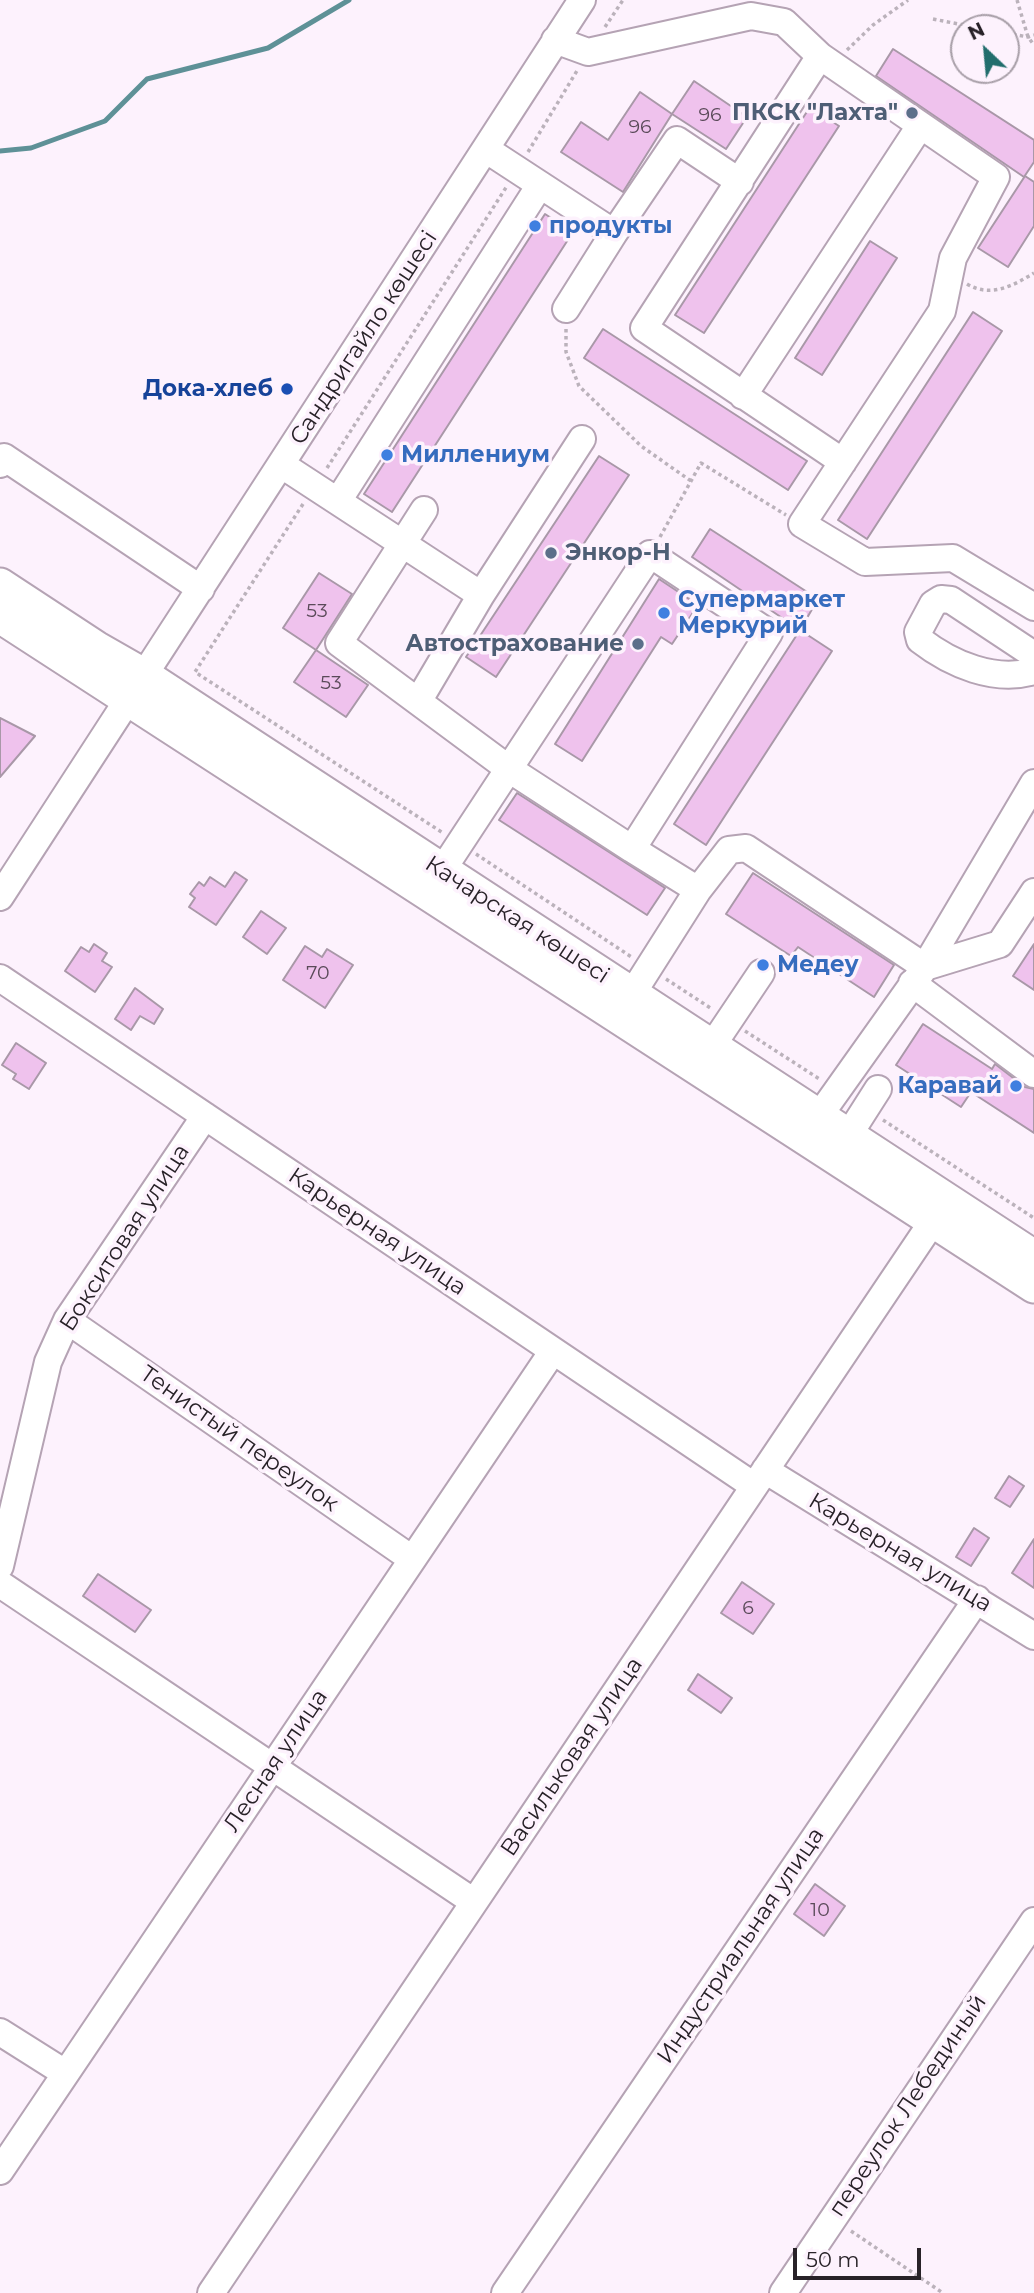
<!DOCTYPE html>
<html>
<head>
<meta charset="utf-8">
<style>
  body { margin:0 }
  #map { position:relative; width:1034px; height:2293px; overflow:hidden; background:#fdf2fd; font-family:Montserrat,sans-serif }
  canvas { display:block }
  .north { position:absolute; left:950px; top:14px; width:70px; height:70px; box-sizing:border-box; background:#fdf2fd; border:2px solid #a89fa8; border-radius:50%; rotate:334deg; font-size:19px; font-weight:700; line-height:28px; text-align:center; color:#282228 }
  .north::after { content:''; display:block; margin:auto; width:24px; height:32px; background:#226e6d; clip-path:polygon(50% 0,100% 100%,50% 72%,0 100%) }
  .scale { position:absolute; left:793px; top:2248px; width:128px; height:32px; box-sizing:border-box; border:4px solid #282228; border-top:0; padding-left:9px; font-size:21px; line-height:24px; white-space:nowrap; color:#282228; -webkit-text-stroke:5px #fdf2fd; paint-order:stroke }
</style>
</head>
<body>
<div id="map">
<canvas width="1034" height="2293"></canvas>
<div class="north">N</div>
<div class="scale">50 m</div>
</div>
<script>
const g = document.querySelector('canvas').getContext('2d');
g.lineJoin = 'round';
function strokePath(path, color, width, dash) { g.strokeStyle = color; g.lineWidth = width; g.lineCap = dash ? 'butt' : 'round'; g.setLineDash(dash || []); g.stroke(path); }
function fill(path, color) { g.fillStyle = color; g.fill(path, 'evenodd'); }
function label(font, color, halo, rows, align = 'center') {
  g.font = font + ' Montserrat,sans-serif'; g.lineWidth = 7; g.setLineDash([]); g.textBaseline = 'middle'; g.strokeStyle = halo; g.fillStyle = color; for (const [text, x, y, turn = 0] of rows) {
    g.save(); g.translate(x, y); g.rotate((+turn || 0) * Math.PI / 180); g.textAlign = isNaN(turn) ? turn : align; if (halo) g.strokeText(text, 0, 0); g.fillText(text, 0, 0); g.restore();
  }
}
strokePath(new Path2D(`
  M0,151L31,148L105,121L147,79L268,48L349,0`), '#5e9197', 5);
const building = new Path2D(`
  M893,49L1034,140V162L1024,177L876,76Z
  M694,81L747,117L726,149L672,114Z
  M640,92L672,114L623,192L561,152L581,122L608,140Z
  M810,107L839,126L704,333L675,315Z
  M1025,176L1034,182V226L1008,267L978,248Z
  M545,214L573,232L392,512L364,494Z
  M870,241L897,258L822,375L795,358Z
  M973,312L1002,331L867,539L838,520Z
  M603,329L807,461L788,490L584,358Z
  M599,456L629,475L496,677L466,657Z
  M710,529L818,599L800,630L692,557Z
  M319,573L352,594L316,650L283,628Z
  M659,579L698,605L672,644L661,637L582,761L555,744Z
  M800,630L832,651L706,845L674,824Z
  M316,650L368,685L346,717L294,682Z
  M0,718L35,736L0,777Z
  M517,793L665,888L647,915L499,820Z
  M235,872L247,880L216,925L189,907L195,898L190,894L199,882L204,886L210,877L225,887Z
  M753,873L894,965L874,997L798,947L791,956L726,914Z
  M261,911L286,928L267,954L243,937Z
  M94,944L107,953L102,961L112,967L95,992L65,971L81,947L89,952Z
  M1034,944V990L1013,976Z
  M305,946L322,957L327,949L353,965L325,1008L283,980Z
  M135,988L163,1009L154,1024L140,1016L131,1030L115,1019Z
  M923,1024L992,1069L995,1064L1025,1087L1034,1089V1133L971,1092L961,1107L896,1065Z
  M16,1043L46,1063L29,1089L13,1079L16,1074L2,1065Z
  M1009,1476L1024,1486L1010,1507L995,1498Z
  M974,1528L989,1538L971,1566L956,1557Z
  M1034,1539V1588L1012,1573Z
  M98,1574L151,1610L135,1632L83,1596Z
  M742,1582L774,1604L753,1634L721,1613Z
  M698,1674L732,1698L721,1713L688,1690Z
  M815,1884L845,1906L824,1936L794,1914Z`);
fill(building, '#efc2ed');
strokePath(building, '#a998a8', 2);
const minor = new Path2D(`
  M555,40L588,52L751,16L784,22L820,56L996,177L953,258L942,311L802,524L865,562L953,558L1034,607
  M820,56L644,328L843,462
  M487,150L614,233L677,140L740,182
  M566,309L614,233
  M743,396L920,126
  M0,464L4,457L201,589
  M282,465L481,595
  M338,501L540,185
  M424,510L339,643L509,769L632,849
  M1034,655L951,600L941,599L933,604L918,632L920,640C951,664 995,683 1034,671
  M419,700L481,595L582,439
  M441,872L650,554L769,633L632,849L698,890
  M0,897L582,0
  M0,978L754,1486
  M912,983L1034,1074
  M632,994L698,890L729,850L746,848L925,967L1034,783
  M712,1046L761,973
  M819,1116L925,967L1000,944L1034,892
  M848,1136L878,1089
  M67,1320L412,1559
  M765,1470L1034,1636
  M0,1566L48,1362L67,1320L205,1116
  M0,1584L474,1902
  M0,2032L65,2073
  M0,2171L553,1351
  M211,2293L933,1221
  M505,2293L977,1599
  M783,2293L1034,1921`);
const major = new Path2D(`
  M0,585L96,648L145,676L1034,1257
  M0,616L1034,1286`);
strokePath(minor, '#b5a3b4', 30);
strokePath(major, '#b5a3b4', 37);
strokePath(new Path2D(`
  M1017,0L1028,37L1034,45
  M933,19L979,28
  M605,27L623,0
  M1006,33L1028,37L1034,35
  M847,50L873,25L908,0
  M528,152L578,69
  M967,284C990,298 1013,286 1034,273
  M566,329V352L579,386L641,446L691,481
  M327,468L507,186
  M303,504L195,672L443,833
  M660,537L701,463L786,515
  M476,854L633,958
  M666,979L712,1009
  M745,1031L821,1080
  M883,1120L1034,1218
  M851,2231L943,2293`), '#bbb2bb', 3.5, [3.5, 3.5]);
strokePath(minor, '#fff', 26);
strokePath(major, '#fff', 33);
for (const [x, y, r, color] of [
  [912,113,7,"#5c6f8a"],
  [535,226,7,"#3f7fe0"],
  [287,389,7,"#1a4fb4"],
  [387,455,7,"#3f7fe0"],
  [551,553,7,"#5c6f8a"],
  [664,613,7,"#3f7fe0"],
  [638,644,7,"#5c6f8a"],
  [763,965,7,"#3f7fe0"],
  [1016,1086,7,"#3f7fe0"]
]) { const dot = new Path2D(); dot.arc(x, y, r, 0, 2 * Math.PI); g.fillStyle = color; g.fill(dot); strokePath(dot, '#fdf2fd', 2.5); }
label('19px', '#5a4a59', null, [
  ["96",710,115],
  ["96",640,127],
  ["53",317,611],
  ["53",331,683],
  ["70",318,973],
  ["6",748,1608],
  ["10",820,1910]
]);
label('bold 23px', '#4e5e75', '#fdf2fd', [
  ["ПКСК \"Лахта\"",898,113],
  ["Энкор-Н",565,553,"left"],
  ["Автострахование",624,644]
], 'right');
label('bold 23px', '#366cbe', '#fdf2fd', [
  ["продукты",549,226],
  ["Миллениум",401,455],
  ["Супермаркет",678,600],
  ["Меркурий",678,626],
  ["Медеу",777,965],
  ["Каравай",1002,1086,"right"]
], 'left');
label('23px', '#282228', '#fdf2fd', [
  ["Сандригайло көшесі",364,338,-57],
  ["Качарская көшесі",517,920,33],
  ["Карьерная улица",377,1232,34],
  ["Бокситовая улица",125,1238,-57],
  ["Тенистый переулок",239,1439,35],
  ["Карьерная улица",900,1553,31],
  ["Васильковая улица",572,1757,-56],
  ["Лесная улица",276,1761,-56],
  ["Индустриальная улица",741,1946,-56],
  ["переулок Лебединый",908,2106,-56]
]);
label('bold 23px', '#164399', '#fdf2fd', [
  ["Дока-хлеб",273,389]
], 'right');
</script>
</body>
</html>
